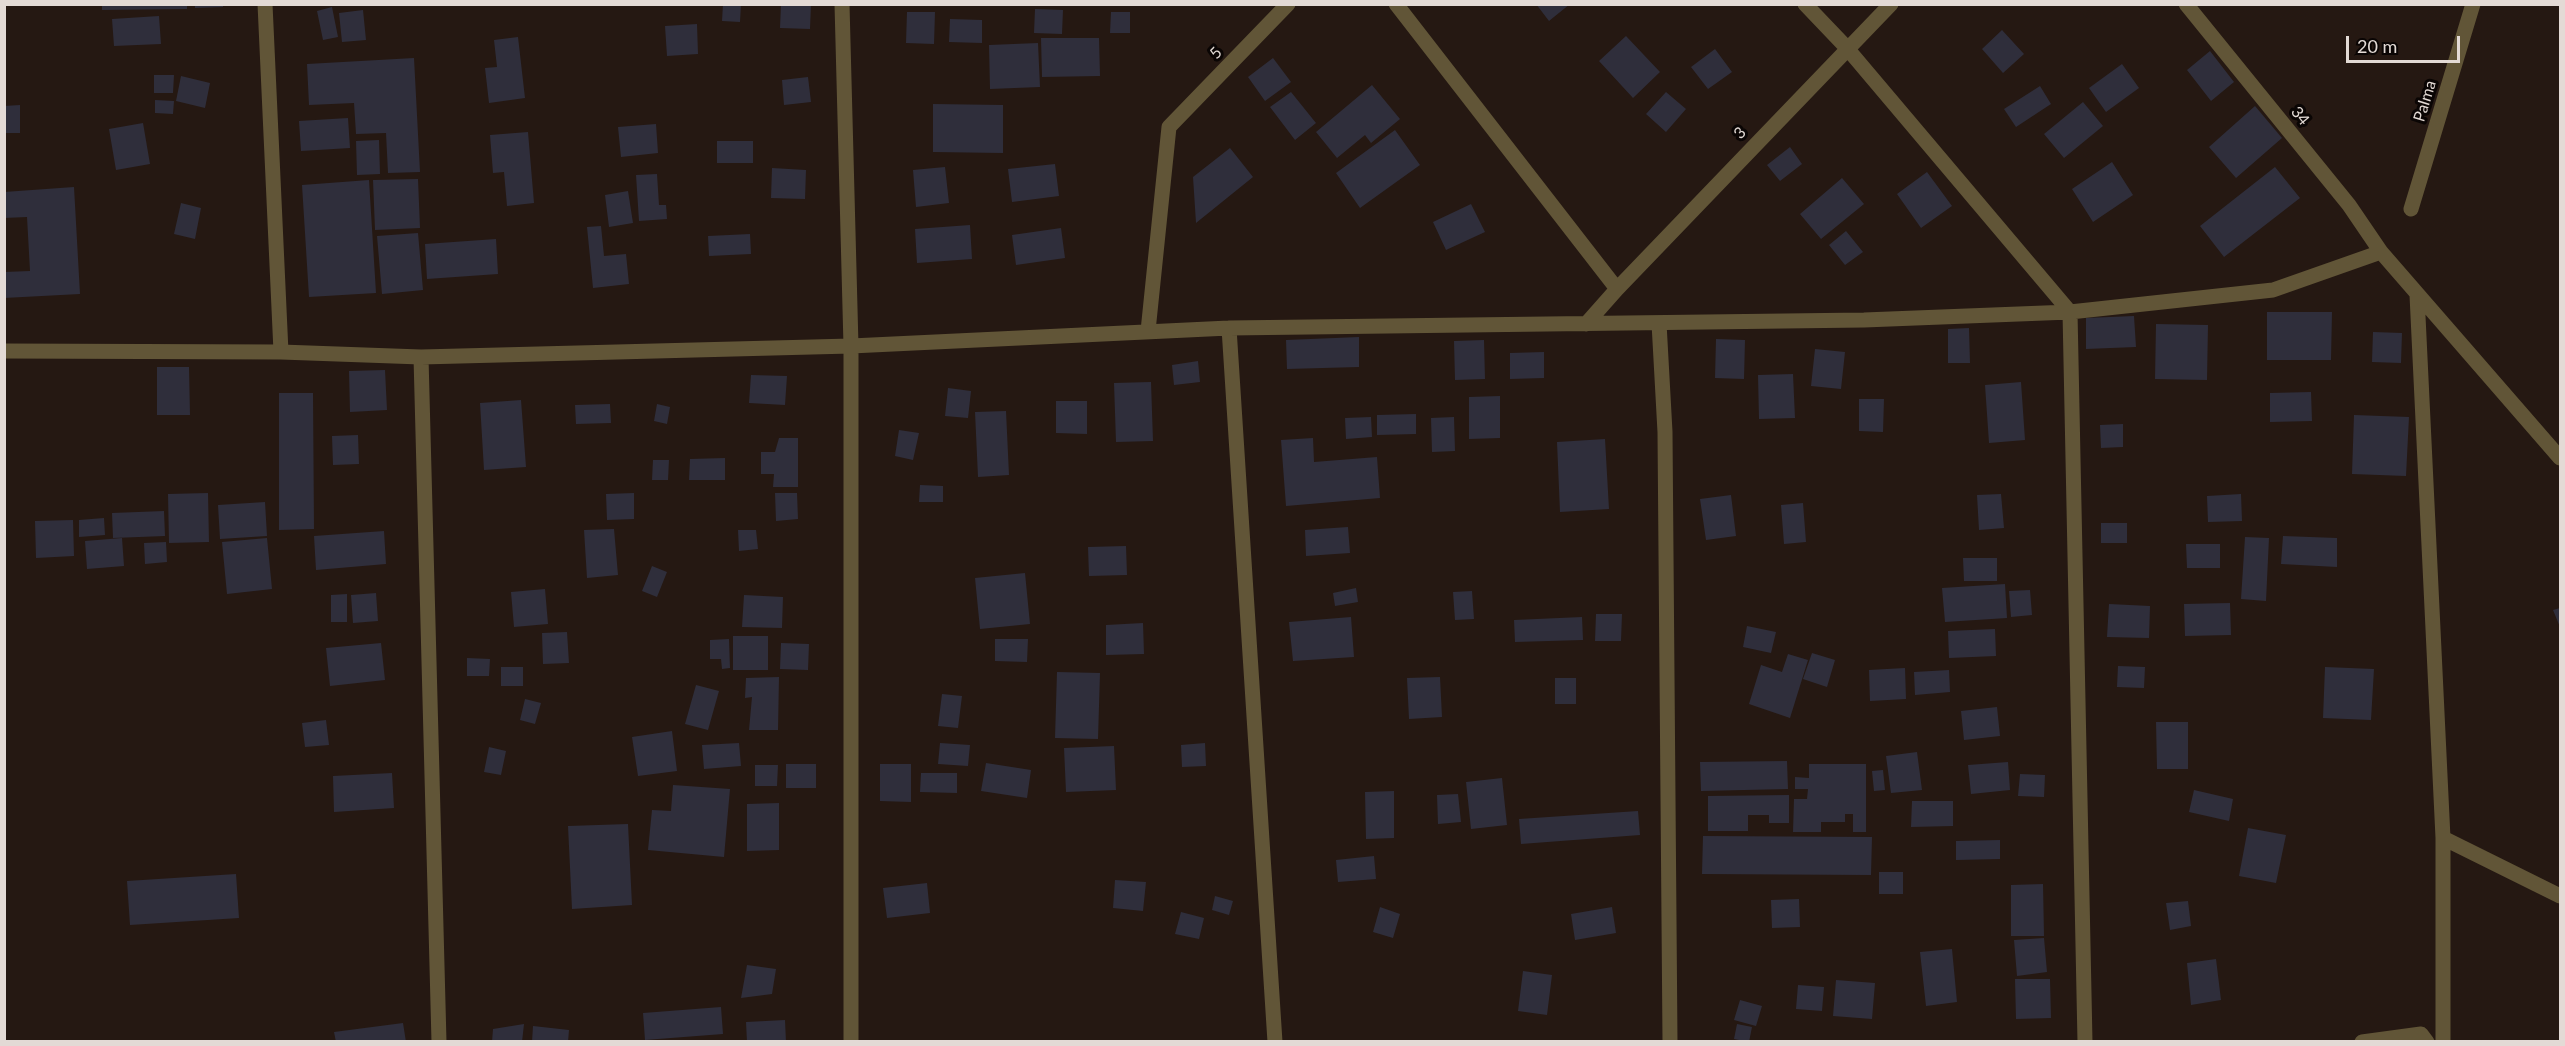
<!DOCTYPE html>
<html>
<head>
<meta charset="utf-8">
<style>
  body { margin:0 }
  #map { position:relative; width:2565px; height:1046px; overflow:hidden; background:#251812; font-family:Lato,sans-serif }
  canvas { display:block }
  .frame { position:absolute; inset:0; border:6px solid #e3dad5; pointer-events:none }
  .scale { position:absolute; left:2346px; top:36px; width:114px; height:27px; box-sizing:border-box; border:3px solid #e3dad5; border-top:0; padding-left:8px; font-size:18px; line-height:21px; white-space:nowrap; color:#e3dad5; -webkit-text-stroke:4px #0a0504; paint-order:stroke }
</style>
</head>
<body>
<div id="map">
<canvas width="2565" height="1046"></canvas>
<div class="frame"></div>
<div class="scale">20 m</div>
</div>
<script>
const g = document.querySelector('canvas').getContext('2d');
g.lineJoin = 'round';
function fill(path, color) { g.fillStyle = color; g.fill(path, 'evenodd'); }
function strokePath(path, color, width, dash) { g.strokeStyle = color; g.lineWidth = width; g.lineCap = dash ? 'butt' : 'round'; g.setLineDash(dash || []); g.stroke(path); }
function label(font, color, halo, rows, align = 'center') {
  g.font = font + ' Lato,sans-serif'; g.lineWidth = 6; g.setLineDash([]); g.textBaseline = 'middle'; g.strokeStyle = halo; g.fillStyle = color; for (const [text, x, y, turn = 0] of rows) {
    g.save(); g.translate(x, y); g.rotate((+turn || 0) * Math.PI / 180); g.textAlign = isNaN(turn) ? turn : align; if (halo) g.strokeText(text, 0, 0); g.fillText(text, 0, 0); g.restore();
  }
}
fill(new Path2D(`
  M102,4H187V9L102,10Z
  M195,4H223V7L195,8Z
  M723,4H741L740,22L722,21Z
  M781,4H811L810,29L780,28Z
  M1536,4H1570L1549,21Z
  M332,7L338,37L323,40L317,11Z
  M1035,9L1063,10L1062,34L1034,33Z
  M363,10L366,40L342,42L339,13Z
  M907,12H935L934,44L906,43Z
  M1111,12H1130V33H1110Z
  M159,16L161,44L114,46L112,19Z
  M950,19L982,20V43L949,42Z
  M697,24L698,54L667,56L665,26Z
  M2002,30L2024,54L2003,73L1982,49Z
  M1626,36L1660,72L1633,98L1599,61Z
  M518,37L525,98L489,103L485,68L497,67L494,40Z
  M1041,38H1099L1100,76L1042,77Z
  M1038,43L1040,87L990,89L989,45Z
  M1715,49L1732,72L1708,89L1691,67Z
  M2210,51L2234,82L2211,101L2187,70Z
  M414,58L420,172L388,173L386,133L356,134L354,103L309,105L307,64Z
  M1273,58L1291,82L1265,101L1248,77Z
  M2122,64L2139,88L2106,112L2089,88Z
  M154,75H174L173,93H154Z
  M181,76L210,83L205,108L176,101Z
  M808,77L811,102L784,105L782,80Z
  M1372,85L1400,119L1371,143L1365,135L1337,158L1316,132Z
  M2040,86L2051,104L2016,127L2004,109Z
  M1291,92L1316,123L1295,140L1270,107Z
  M1666,92L1686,109L1666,132L1646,114Z
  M155,100L174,101L173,114L155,113Z
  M2083,102L2103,126L2064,158L2044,134Z
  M933,104L1003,105V153L933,152Z
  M20,105V133H4V106Z
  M2255,106L2282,138L2236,178L2209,147Z
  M348,118L350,148L301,151L299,121Z
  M143,123L150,164L116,170L109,129Z
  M656,124L658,153L621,157L618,127Z
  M1395,130L1420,165L1360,208L1336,173Z
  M528,132L534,203L507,206L504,172L493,173L490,135Z
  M379,140L380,174L357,175L356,141Z
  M717,141H753V163H717Z
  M1790,147L1802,164L1780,181L1767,165Z
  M1230,148L1253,177L1196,223L1193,177Z
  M2112,162L2133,195L2093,222L2072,189Z
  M1055,164L1059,196L1012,202L1008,169Z
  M945,167L949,203L916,207L913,170Z
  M2275,167L2300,198L2224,257L2200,226Z
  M772,168L806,170L805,199L771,198Z
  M1927,172L1952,206L1921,228L1897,194Z
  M657,174L659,205H666L667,219L639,221L636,175Z
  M1842,178L1864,204L1821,239L1800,214Z
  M418,179L420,228L375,230L373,180Z
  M369,180L376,293L309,297L302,185Z
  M74,187L80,294L4,298V272L30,271L27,217L4,218V192Z
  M628,191L633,223L609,227L605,195Z
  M181,203L201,208L195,239L174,234Z
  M1471,204L1485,232L1446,250L1433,222Z
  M970,225L972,259L917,263L915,229Z
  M601,226L604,256L626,254L629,284L593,288L587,227Z
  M1061,228L1065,258L1016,265L1012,235Z
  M1846,231L1863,252L1845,265L1829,245Z
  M418,233L423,290L382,294L377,236Z
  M750,234L751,254L709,256L708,236Z
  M496,239L498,274L427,279L425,244Z
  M2267,312H2332L2331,360H2267Z
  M2134,316L2136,347L2086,349V318Z
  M2156,324L2208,325L2207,380L2155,379Z
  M1969,328L1970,363H1948V329Z
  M2373,332L2402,333L2401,363L2372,362Z
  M1359,337V367L1287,369L1286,340Z
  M1716,339L1745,340L1744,379L1715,378Z
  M1484,340L1485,379L1455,380L1454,341Z
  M1815,349L1845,352L1841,389L1811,386Z
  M1544,352V378L1510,379V353Z
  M1198,361L1200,382L1174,385L1172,365Z
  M157,367H189L190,415H157Z
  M385,370L387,410L350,412L349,371Z
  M1793,374L1795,418L1759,419L1758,375Z
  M751,375L787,376L785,405L749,403Z
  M1151,382L1153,441L1116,442L1114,383Z
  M2021,382L2025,440L1989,443L1985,385Z
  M948,388L971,391L968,418L945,416Z
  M2311,392L2312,421L2270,422V393Z
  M279,393H313L314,529L279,530Z
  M1500,396V438L1469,439V397Z
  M1859,399H1884L1883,432L1859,431Z
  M521,400L526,467L484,470L480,403Z
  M1056,401H1087V434L1056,433Z
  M610,404L611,423L576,424L575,405Z
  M657,404L670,407L667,424L654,421Z
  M1006,411L1009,475L978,477L975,412Z
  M1416,414V434L1377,435V415Z
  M2354,415L2409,417L2406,476L2352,474Z
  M1371,417L1372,437L1346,439L1345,418Z
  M1454,417L1455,451L1432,452L1431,418Z
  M2123,424V447L2101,448L2100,425Z
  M899,430L919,433L913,460L895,456Z
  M358,435L359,464L333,465L332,436Z
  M779,438H798V487H773L774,474H761V452H775Z
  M1313,438L1314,462L1377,457L1380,498L1286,506L1281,440Z
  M1605,439L1609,509L1560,512L1557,442Z
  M725,458V480H689L690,459Z
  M653,460H669L668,480H652Z
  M920,485L943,486V502H919Z
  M208,493L209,542L169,543L168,494Z
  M634,493V519L607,520L606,494Z
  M775,493H797L798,519L776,521Z
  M2001,494L2004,528L1979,530L1977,495Z
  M2241,494L2242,521L2208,522L2207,496Z
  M1731,495L1736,536L1706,540L1700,499Z
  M265,502L267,536L220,539L218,505Z
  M1803,503L1806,542L1784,544L1781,505Z
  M164,511L165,536L113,538L112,513Z
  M104,518L105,535L79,537V520Z
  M73,520L74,556L36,558L35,521Z
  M2101,523H2127V543H2101Z
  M1348,527L1350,553L1306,556L1305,530Z
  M614,529L618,575L587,578L584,530Z
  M738,530H756L758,549L739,551Z
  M384,531L386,564L316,570L314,536Z
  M2283,536L2337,538V567L2281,564Z
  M2245,537L2269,538L2266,601L2241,599Z
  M122,538L124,566L87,569L85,541Z
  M267,538L272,589L227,594L222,542Z
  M166,542L167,562L145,564L144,543Z
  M2186,544H2220V568H2187Z
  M1126,546L1127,575L1089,576L1088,547Z
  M1963,558H1997V581H1964Z
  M652,566L667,572L657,597L642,591Z
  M1025,573L1030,624L980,629L975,578Z
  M2005,584L2007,618L1945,622L1942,588Z
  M1356,588L1358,602L1335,606L1333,593Z
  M545,589L548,624L514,627L511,592Z
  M2030,590L2032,615L2011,617L2009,591Z
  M1472,591L1474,619L1455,620L1453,592Z
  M376,593L378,621L353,623L351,595Z
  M347,594V622H331V595Z
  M744,595L783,597L782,628L742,627Z
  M2230,603L2231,635L2185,636L2184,604Z
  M2109,604L2150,606L2149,638L2107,637Z
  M2560,608V627L2553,610Z
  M1596,614H1622L1621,641H1595Z
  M1351,617L1354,657L1293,661L1289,622Z
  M1582,617L1583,640L1515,642L1514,620Z
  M1143,623L1144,654L1106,655V625Z
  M1747,626L1776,632L1771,653L1743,647Z
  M1995,629L1996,656L1949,658L1948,631Z
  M567,632L569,663L543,664L542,633Z
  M733,636H768V670H733Z
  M729,639L730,668L722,669L721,659H710V640Z
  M995,639H1028L1027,662L995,661Z
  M381,643L385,680L330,686L326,648Z
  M781,643L809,644L808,670L780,669Z
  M1812,653L1835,660L1827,687L1803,679Z
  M1788,654L1808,660L1790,718L1749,704L1761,665L1782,672Z
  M467,658L490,659L489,676H467Z
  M2118,666L2145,667L2144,688L2117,687Z
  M501,667H523V686H501Z
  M2325,667L2374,669L2371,720L2323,718Z
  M1905,668L1906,699L1870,701L1869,670Z
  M1949,670L1950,692L1915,695L1914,672Z
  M1057,672L1100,673L1098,739L1055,738Z
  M779,677L778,730H749L752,697L745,698L746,678Z
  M1440,677L1442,717L1409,719L1407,678Z
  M1555,678H1576V704H1555Z
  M696,685L719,691L708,730L685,724Z
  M942,694L962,696L958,728L938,726Z
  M525,699L541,703L535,724L520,720Z
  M1997,707L2000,736L1964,740L1961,711Z
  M326,720L329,745L305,747L302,723Z
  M2156,722H2188V769H2157Z
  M672,731L677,771L638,776L632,737Z
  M739,743L741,766L704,769L702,745Z
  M940,743L970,745L968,766L938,764Z
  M1205,743L1206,766L1182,767L1181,745Z
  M1114,746L1116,790L1066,792L1064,748Z
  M489,747L506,751L501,775L484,772Z
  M1917,752L1922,790L1891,793L1886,756Z
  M1787,761L1788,789L1701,791L1700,762Z
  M2008,762L2010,790L1971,794L1968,765Z
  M986,763L1031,770L1027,798L981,791Z
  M786,764H816V788H786Z
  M880,764H911V802L880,801Z
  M1809,764H1866V832H1853V814H1845V822H1821V832H1793L1794,799H1807L1808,789H1795V777L1809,778Z
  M755,765H778L777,786H755Z
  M1883,770L1885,790L1874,791L1872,771Z
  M392,773L394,808L334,812L333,776Z
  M921,773H957V793L920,792Z
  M2020,774L2045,775L2044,797L2018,796Z
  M1502,778L1507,825L1471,829L1466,782Z
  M673,785L730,789L724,857L648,850L652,810L671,811Z
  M2194,790L2233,799L2229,821L2189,812Z
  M1394,791V838L1366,839L1365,792Z
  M1458,794L1461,822L1438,824L1437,795Z
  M1789,795V823H1769V815H1748V831H1708V796Z
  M1912,801H1953V826L1911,827Z
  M779,803V850L747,851V804Z
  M1638,811L1640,835L1521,844L1519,819Z
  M628,824L632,905L572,909L568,826Z
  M2248,828L2286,835L2276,883L2239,876Z
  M1703,836L1872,837L1871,875L1702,874Z
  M2000,840V859L1956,860V841Z
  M1374,856L1376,879L1338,882L1336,860Z
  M1879,872H1903V894H1879Z
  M236,874L239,918L130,925L127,881Z
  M1115,880L1146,882L1143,911L1113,908Z
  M927,883L930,913L887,918L883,888Z
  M2043,884L2044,936H2011V885Z
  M1215,896L1233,901L1229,915L1212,910Z
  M1799,899L1800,927L1772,928L1771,900Z
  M2188,901L2191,926L2170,930L2166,903Z
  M1380,907L1400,914L1393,938L1373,932Z
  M1612,907L1616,933L1575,940L1571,914Z
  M1181,912L1204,918L1199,939L1175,934Z
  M2044,938L2047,972L2017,976L2014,940Z
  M1952,949L1957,1002L1926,1006L1920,952Z
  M2216,959L2221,1000L2191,1005L2187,963Z
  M747,965L776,969L772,994L741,998Z
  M1523,971L1552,975L1547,1015L1518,1011Z
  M2015,979H2050L2051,1018L2016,1019Z
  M1836,980L1875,983L1872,1019L1833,1016Z
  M1798,985L1824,987L1822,1011L1796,1009Z
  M1740,1000L1762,1006L1756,1026L1734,1020Z
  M721,1007L723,1034L645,1040L643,1013Z
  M785,1020L786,1042H747L746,1022Z
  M403,1023L406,1042H336L334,1032Z
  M524,1024L522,1042H492L493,1029Z
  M1737,1024L1752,1027L1749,1042L1734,1039Z
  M533,1026L569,1030L568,1042H532Z`), '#2f2e3b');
strokePath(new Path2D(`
  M265,4L281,352
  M842,4L851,346V1042
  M1396,4L1617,289L1586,324
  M1805,4L1846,47L2070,312L2085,1042
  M2186,4L2349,205L2381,252L2560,458
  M2411,209L2473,4
  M1617,289L1891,4
  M2417,295L2443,838V1042
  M1659,323L1665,432L1670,1042
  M1229,328L1275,1042
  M1148,331L1169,127L1288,4
  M4,351L281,352L421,357L851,346L1229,328L1864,320L2070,312L2273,290L2381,252
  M421,357L439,1042
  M2443,838L2560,896
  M2362,1042L2421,1034L2427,1042`), '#615537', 15);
label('16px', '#e3dad5', '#0a0504', [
  ["5",1216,53,-46],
  ["Palma",2425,101,-73],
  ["34",2300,116,51],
  ["3",1740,133,-46]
]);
</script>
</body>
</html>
